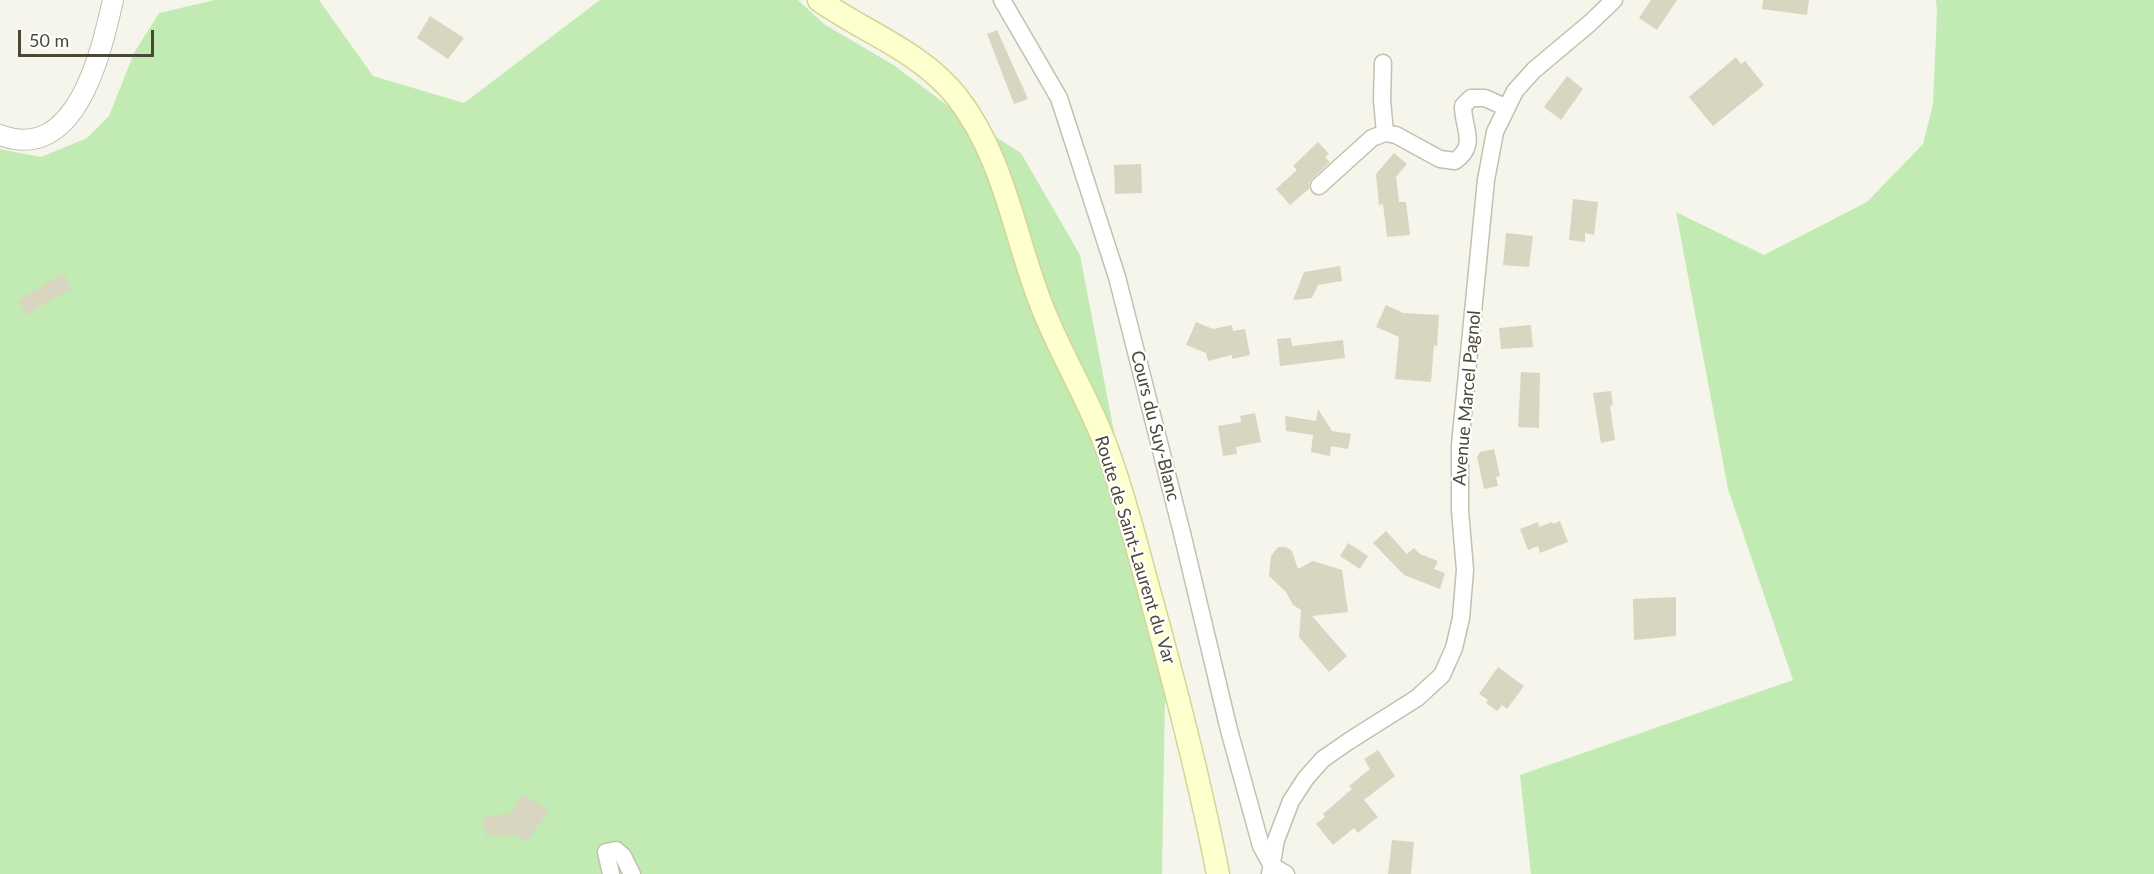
<!DOCTYPE html>
<html>
<head>
<meta charset="utf-8">
<style>
  body { margin:0 }
  #map { position:relative; width:2154px; height:874px; overflow:hidden; background:#f6f5eb; font-family:Lato,sans-serif }
  canvas { display:block }
  .scale { position:absolute; left:18px; top:30px; width:136px; height:27px; box-sizing:border-box; border:3px solid #4b4838; border-top:0; padding-left:8px; font-size:18px; line-height:21px; white-space:nowrap; color:#4b4838; -webkit-text-stroke:4px #fff; paint-order:stroke }
</style>
</head>
<body>
<div id="map">
<canvas width="2154" height="874"></canvas>
<div class="scale">50 m</div>
</div>
<script>
const g = document.querySelector('canvas').getContext('2d');
g.lineJoin = 'round';
function fill(path, color) { g.fillStyle = color; g.fill(path, 'evenodd'); }
function strokePath(path, color, width, dash) { g.strokeStyle = color; g.lineWidth = width; g.lineCap = dash ? 'butt' : 'round'; g.setLineDash(dash || []); g.stroke(path); }
function label(font, color, halo, rows, align = 'center') {
  g.font = font + ' Lato,sans-serif'; g.lineWidth = 4.5; g.setLineDash([]); g.textBaseline = 'middle'; g.strokeStyle = halo; g.fillStyle = color; for (const [text, x, y, turn = 0] of rows) {
    g.save(); g.translate(x, y); g.rotate((+turn || 0) * Math.PI / 180); g.textAlign = isNaN(turn) ? turn : align; if (halo) g.strokeText(text, 0, 0); g.fillText(text, 0, 0); g.restore();
  }
}
fill(new Path2D(`
  M215,0H319L373,76L464,103L600,0H798L824,24L895,66L952,109L1021,153L1080,255L1165,697L1162,874H0V149L41,157L87,138L109,116L134,53L159,13Z
  M1936,0H2154V874H1531L1520,775L1793,680L1728,489L1676,212L1764,255L1867,202L1923,144L1933,104L1937,12Z`), '#c2ebb3');
fill(new Path2D(`
  M1651,0H1677L1657,30L1639,18Z
  M1763,0H1809L1807,15L1762,9Z
  M430,16L464,38L448,59L417,38Z
  M997,30L1028,99L1014,104L987,34Z
  M1736,57L1741,64L1745,61L1764,85L1713,126L1689,97Z
  M1567,76L1583,89L1561,120L1544,107Z
  M1318,142L1329,154L1325,157L1330,162L1312,179L1309,183V189L1290,205L1276,189L1297,170L1293,166Z
  M1394,153L1407,164L1396,177L1399,202H1406L1410,235L1387,237L1383,204L1379,205L1376,174Z
  M1141,164L1142,193L1115,194L1114,165Z
  M1573,199L1598,202L1594,235L1585,233V242L1569,240Z
  M1506,233L1533,236L1529,267L1503,265Z
  M1340,266L1342,281L1318,285L1312,298L1293,300L1304,272Z
  M63,273L72,288L27,315L18,301Z
  M1386,305L1403,313L1439,315L1437,346L1434,345L1431,382L1395,379L1399,337L1376,327Z
  M1196,322L1213,329L1232,325L1233,331L1245,329L1250,355L1232,359V355L1208,361L1206,353L1186,345Z
  M1531,325L1533,347L1501,349L1499,328Z
  M1291,338L1292,346L1343,340L1345,358L1280,366L1277,339Z
  M1521,372L1540,373L1539,428L1518,427Z
  M1611,391L1613,405L1610,406L1615,440L1601,443L1593,393Z
  M1318,409L1332,431L1351,434L1348,449L1331,446L1330,456L1311,452L1313,435L1286,431L1285,416L1316,421Z
  M1255,413L1261,442L1236,447L1237,454L1223,456L1218,426L1241,422L1240,416Z
  M1494,449L1500,476L1496,477L1498,486L1484,489L1477,457L1480,452Z
  M1560,521L1568,542L1540,553L1538,546L1528,550L1520,529L1538,522L1539,527L1552,522L1553,524Z
  M1386,531L1407,554L1414,548L1420,554L1438,561L1434,569L1445,573L1440,589L1404,575L1373,543Z
  M1348,543L1368,556L1360,569L1340,556Z
  M1278,547H1286L1292,551L1298,569L1313,561L1342,570L1348,612L1312,616L1347,656L1329,672L1299,637L1301,610L1293,605L1286,592L1269,576L1271,556Z
  M1676,597V636L1634,640L1633,599Z
  M1498,667L1524,686L1507,709L1502,705L1497,711L1486,703L1488,700L1479,694Z
  M1378,750L1395,776L1364,800L1378,817L1358,833L1354,828L1333,845L1316,824L1325,817L1323,814L1352,789L1349,786L1370,769L1364,759Z
  M523,794L549,811L527,841L512,834L496,837L495,834L486,836L482,818L511,813Z
  M1392,840L1414,842L1411,874H1388Z`), '#d8d5c0');
const minor = new Path2D(`
  M1002,0L1059,98L1117,277L1182,533L1229,730L1261,846L1272,866L1286,874
  M1383,63L1382,100L1385,133
  M1319,186L1372,138L1385,133L1396,135L1440,159L1455,161C1478,145 1463,129 1463,106L1471,98H1485L1505,107
  M611,874L606,852L616,850L623,856L632,874
  M1270,874L1276,840L1291,801L1306,778L1323,759L1349,741L1417,698L1442,675L1454,648L1461,618L1465,570L1460,510V445L1486,180L1495,132L1515,91L1534,70L1590,23L1614,0`);
const tertiary = new Path2D(`
  M0,135C76,164 101,53 113,0`);
const secondary = new Path2D(`
  M819,0C864,32 922,52 957,97C1004,157 1014,235 1041,304C1060,354 1089,399 1107,449C1125,497 1137,548 1151,598C1176,689 1200,781 1218,874`);
strokePath(minor, '#c2c1ad', 19);
strokePath(tertiary, '#c2c1ad', 22);
strokePath(secondary, '#d3d497', 25);
strokePath(minor, '#fff', 16);
strokePath(tertiary, '#fff', 20);
strokePath(secondary, '#fdffcc', 22);
label('18px', '#4b4838', '#fff', [
  ["Avenue Marcel Pagnol",1467,398,-85],
  ["Cours du Suy-Blanc",1155,426,76],
  ["Route de Saint-Laurent du Var",1135,550,73]
]);
</script>
</body>
</html>
